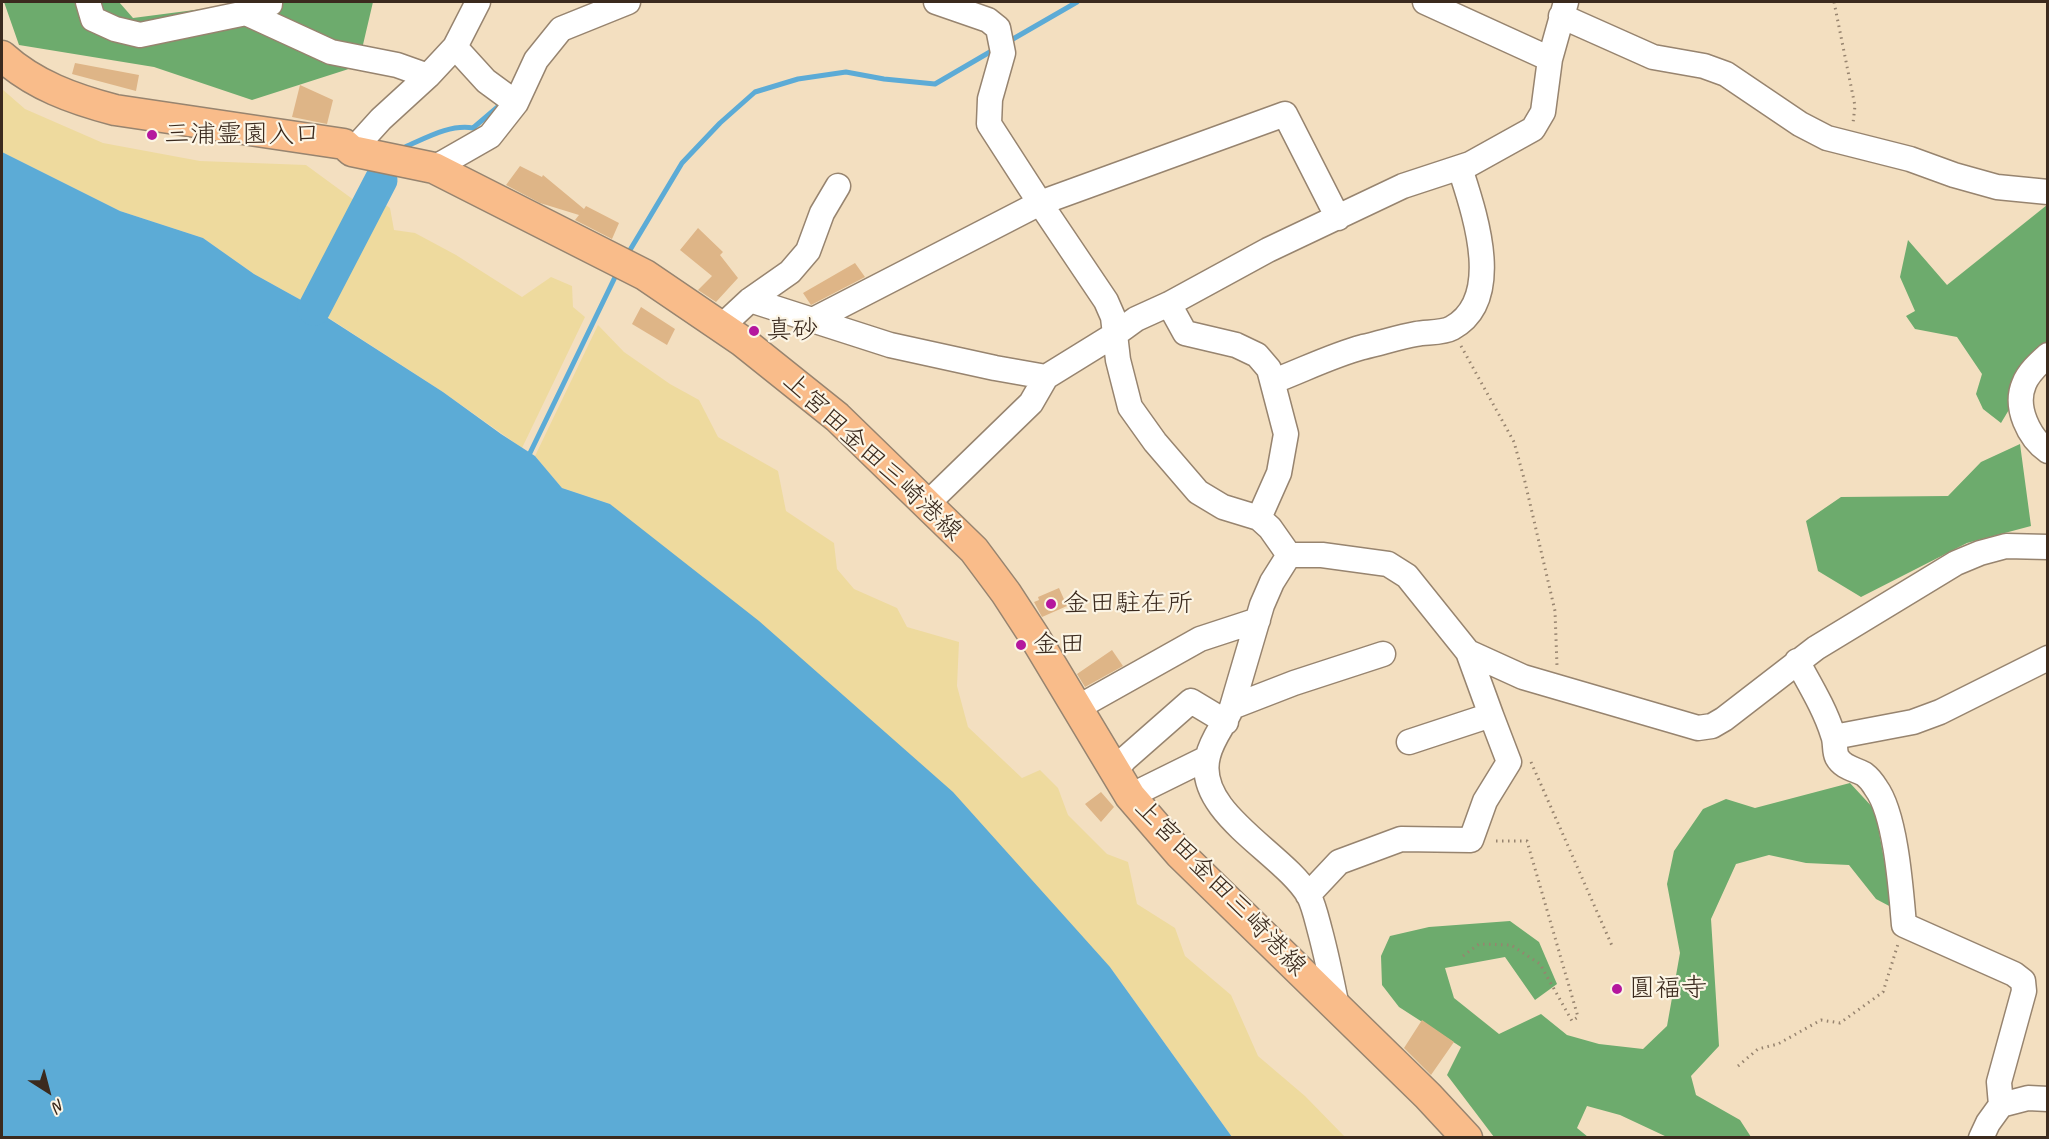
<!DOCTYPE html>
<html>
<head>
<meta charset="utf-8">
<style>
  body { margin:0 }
  #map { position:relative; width:2049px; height:1139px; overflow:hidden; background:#f3dfc0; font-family:Caveat,sans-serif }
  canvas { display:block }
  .frame { position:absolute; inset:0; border:3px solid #3b2a1e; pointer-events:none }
  .north { position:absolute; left:18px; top:1061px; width:60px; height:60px; -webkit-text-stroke:4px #fcf5e5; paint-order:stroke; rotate:144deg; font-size:16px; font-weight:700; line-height:24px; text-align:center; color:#3b2a1e }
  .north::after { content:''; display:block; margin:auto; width:21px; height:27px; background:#3b2a1e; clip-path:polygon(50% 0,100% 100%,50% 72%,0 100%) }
</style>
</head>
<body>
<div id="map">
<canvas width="2049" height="1139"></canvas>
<div class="frame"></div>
<div class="north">N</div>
</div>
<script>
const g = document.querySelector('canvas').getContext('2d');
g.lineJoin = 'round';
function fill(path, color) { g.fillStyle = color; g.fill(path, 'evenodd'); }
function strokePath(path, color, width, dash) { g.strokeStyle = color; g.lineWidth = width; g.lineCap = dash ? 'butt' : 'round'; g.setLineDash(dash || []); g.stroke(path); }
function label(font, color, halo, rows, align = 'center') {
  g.font = font + ' Caveat,"Klee One",sans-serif'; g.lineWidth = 4.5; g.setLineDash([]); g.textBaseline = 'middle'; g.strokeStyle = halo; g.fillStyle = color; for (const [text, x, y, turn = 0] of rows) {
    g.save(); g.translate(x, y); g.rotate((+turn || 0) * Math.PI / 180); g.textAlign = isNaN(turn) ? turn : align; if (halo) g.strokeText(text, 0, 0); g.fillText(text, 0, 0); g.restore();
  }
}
fill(new Path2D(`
  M4,2H119L133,18L256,2H373L358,66L252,100L154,67L19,45Z
  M2047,205V341L2033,354L2013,403L2001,423L1983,409L1976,394L1982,374L1957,337L1915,329L1906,316L1915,311L1900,277L1908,240L1947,285Z
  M2020,444L2031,526L1967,543L1861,597L1818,571L1806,521L1841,497L1948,496L1981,462Z
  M1850,783L1875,810L1893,908L1876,899L1849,865L1806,863L1769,855L1736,864L1711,919L1719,1046L1691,1076L1696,1095L1740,1120L1751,1137H1667L1620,1115L1587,1106L1577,1128L1588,1137H1494L1447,1075L1461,1047L1399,1007L1382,985L1381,956L1390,936L1429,927L1510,921L1539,942L1557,984L1535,1000L1505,957L1445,968L1454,998L1499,1034L1541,1014L1567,1035L1599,1044L1643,1049L1667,1026L1680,953L1667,884L1674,851L1703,809L1726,799L1755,808Z`), '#6dab6d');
fill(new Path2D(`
  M2,89L25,109L103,143L200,161L306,165L362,206L310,305L254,274L203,238L120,211L2,152Z
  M376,198L390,208L394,230L415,233L456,255L522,297L551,277L572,286L573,307L585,317L522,448L443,392L318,311Z
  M598,325L624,352L670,384L699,400L718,437L778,471L786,511L834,543L837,569L854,589L897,608L907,627L959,642L957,686L968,727L1022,778L1040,770L1058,788L1068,815L1107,854L1128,862L1137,904L1175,928L1185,956L1231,995L1258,1056L1305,1096L1345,1137H1232L1110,967L610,504L562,488L535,456Z`), '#eeda9e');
fill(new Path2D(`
  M2,152L120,211L203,238L254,274L310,305L314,309L443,392L501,434L535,456L562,488L610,504L759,621L953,792L1110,967L1232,1137H2Z`), '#5cabd6');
strokePath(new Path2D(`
  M1006,43L1077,2
  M405,147C426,138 450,124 473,128L500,105
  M627,255L682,163L720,123L755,92L798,79L846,72L884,79L935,84L995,49
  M530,453L618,271`), '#5cabd6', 5);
strokePath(new Path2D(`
  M314,309L381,180`), '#5cabd6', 33);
fill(new Path2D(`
  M75,63L139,75L136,91L72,74Z
  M300,85L333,100L327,124L292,117Z
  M520,166L542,177L543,175L584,209L586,206L619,223L612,239L575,220L579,215L540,203L506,185Z
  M698,228L723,252L720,255L738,278L716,302L698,290L712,276L680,250Z
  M855,263L865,277L811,305L803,293Z
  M641,307L675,329L667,345L632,324Z
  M1059,588L1067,606L1042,617L1034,602L1039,600L1038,597Z
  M1112,650L1123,666L1085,687L1077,674Z
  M1101,792L1114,807L1101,822L1085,804Z
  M1422,1020L1454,1042L1431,1075L1404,1048Z`), '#deb587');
const minor = new Path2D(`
  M88,2L93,19L115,29L140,35L246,13L270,4V2
  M936,2L988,20L998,28L1003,53L990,99L989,124L1040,203L1106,301L1113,317L1118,360L1130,407L1155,442L1198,492L1223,507L1259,518L1270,528L1289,555
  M1425,2L1550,59
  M246,13L331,52L397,65L428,76
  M1561,16L1653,57L1704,66L1726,74L1800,124L1827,138L1910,159L1954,175L1997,187L2048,192
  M455,47L486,81L516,103
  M352,151L381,119L428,76L455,47L478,2
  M434,168L490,136L516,103L536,60L561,29L628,2
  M750,300L890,345L995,368L1046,377
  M1169,304L1185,333L1236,345L1257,355L1269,369L1286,434L1279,473L1259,518
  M813,320L1040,203L1285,114L1338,218
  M721,327L750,300L790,272L808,251L822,213L838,186
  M2048,355C2039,363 2028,373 2024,384C2014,407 2029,438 2048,451
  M1274,381C1303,370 1333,355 1363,347C1381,343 1399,337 1416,334C1427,332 1443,333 1452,328C1505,299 1474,212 1460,168
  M927,504L1031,403L1046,377L1114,335L1136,319L1169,304L1268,250L1403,186L1470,164L1533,129L1543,112L1550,59L1566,2
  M1289,555H1322L1388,564L1407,576L1468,652L1523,677L1698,728L1712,726L1724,719L1816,648L1956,563L1980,553L2006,546L2048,547
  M1289,555L1272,582L1262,605L1232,707C1225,724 1212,738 1208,756C1193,812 1284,853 1309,896C1314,906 1317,920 1320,931C1327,957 1332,982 1337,1007
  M1468,652L1491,715
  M1797,661C1810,685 1825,709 1833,735C1836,742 1834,751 1837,757C1843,768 1855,769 1864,774C1868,777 1873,783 1876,788C1896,815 1901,891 1904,925L2014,974L2023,981L2024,991L1999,1082L2001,1105
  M1232,707L1294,683L1383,654
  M1077,708L1200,639L1258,620
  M1834,737L1913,722L1940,712L2048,658
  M1114,772L1125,759L1191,701L1226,722
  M1130,796L1207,758
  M1308,895L1339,862L1401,839L1471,840L1485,801L1509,762L1491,715L1409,742
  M1981,1138L1988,1123L2001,1105L2028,1098L2048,1099`);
const major = new Path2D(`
  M2,56C34,85 73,99 115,110L344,144L352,151L434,168L645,275L742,341L837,417L974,550L1006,593L1034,636L1130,796L1180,854L1428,1096L1467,1138`);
strokePath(minor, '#97846f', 27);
strokePath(major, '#97846f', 33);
strokePath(new Path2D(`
  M1834,2L1855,106L1853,123
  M1461,346L1514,442L1525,482L1555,611L1557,666
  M1531,762L1613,948
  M1463,956L1479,944L1511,945L1540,964L1572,1021L1578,1017L1527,841H1494
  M1738,1066L1758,1049L1778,1044L1821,1020L1840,1023L1883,992L1898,944`), '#97846f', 3, [1.5, 4.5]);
strokePath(minor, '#fff', 24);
strokePath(major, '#f9bc8a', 30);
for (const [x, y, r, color] of [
  [152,135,6,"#b5179e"],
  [754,331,6,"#b5179e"],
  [1051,604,6,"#b5179e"],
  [1021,645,6,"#b5179e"],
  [1617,989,6,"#b5179e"]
]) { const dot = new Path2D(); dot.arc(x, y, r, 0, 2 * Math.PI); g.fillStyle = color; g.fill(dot); strokePath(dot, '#fcf5e5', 2); }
label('26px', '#3b2a1e', '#fcf5e5', [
  ["三浦霊園入口",164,135],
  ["真砂",766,331],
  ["金田駐在所",1063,604],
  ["金田",1033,645],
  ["圓福寺",1629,989]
], 'left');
label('26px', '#3b2a1e', '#fcf5e5', [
  ["上宮田金田三崎港線",872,457,43],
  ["上宮田金田三崎港線",1220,888,46]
]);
</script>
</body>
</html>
